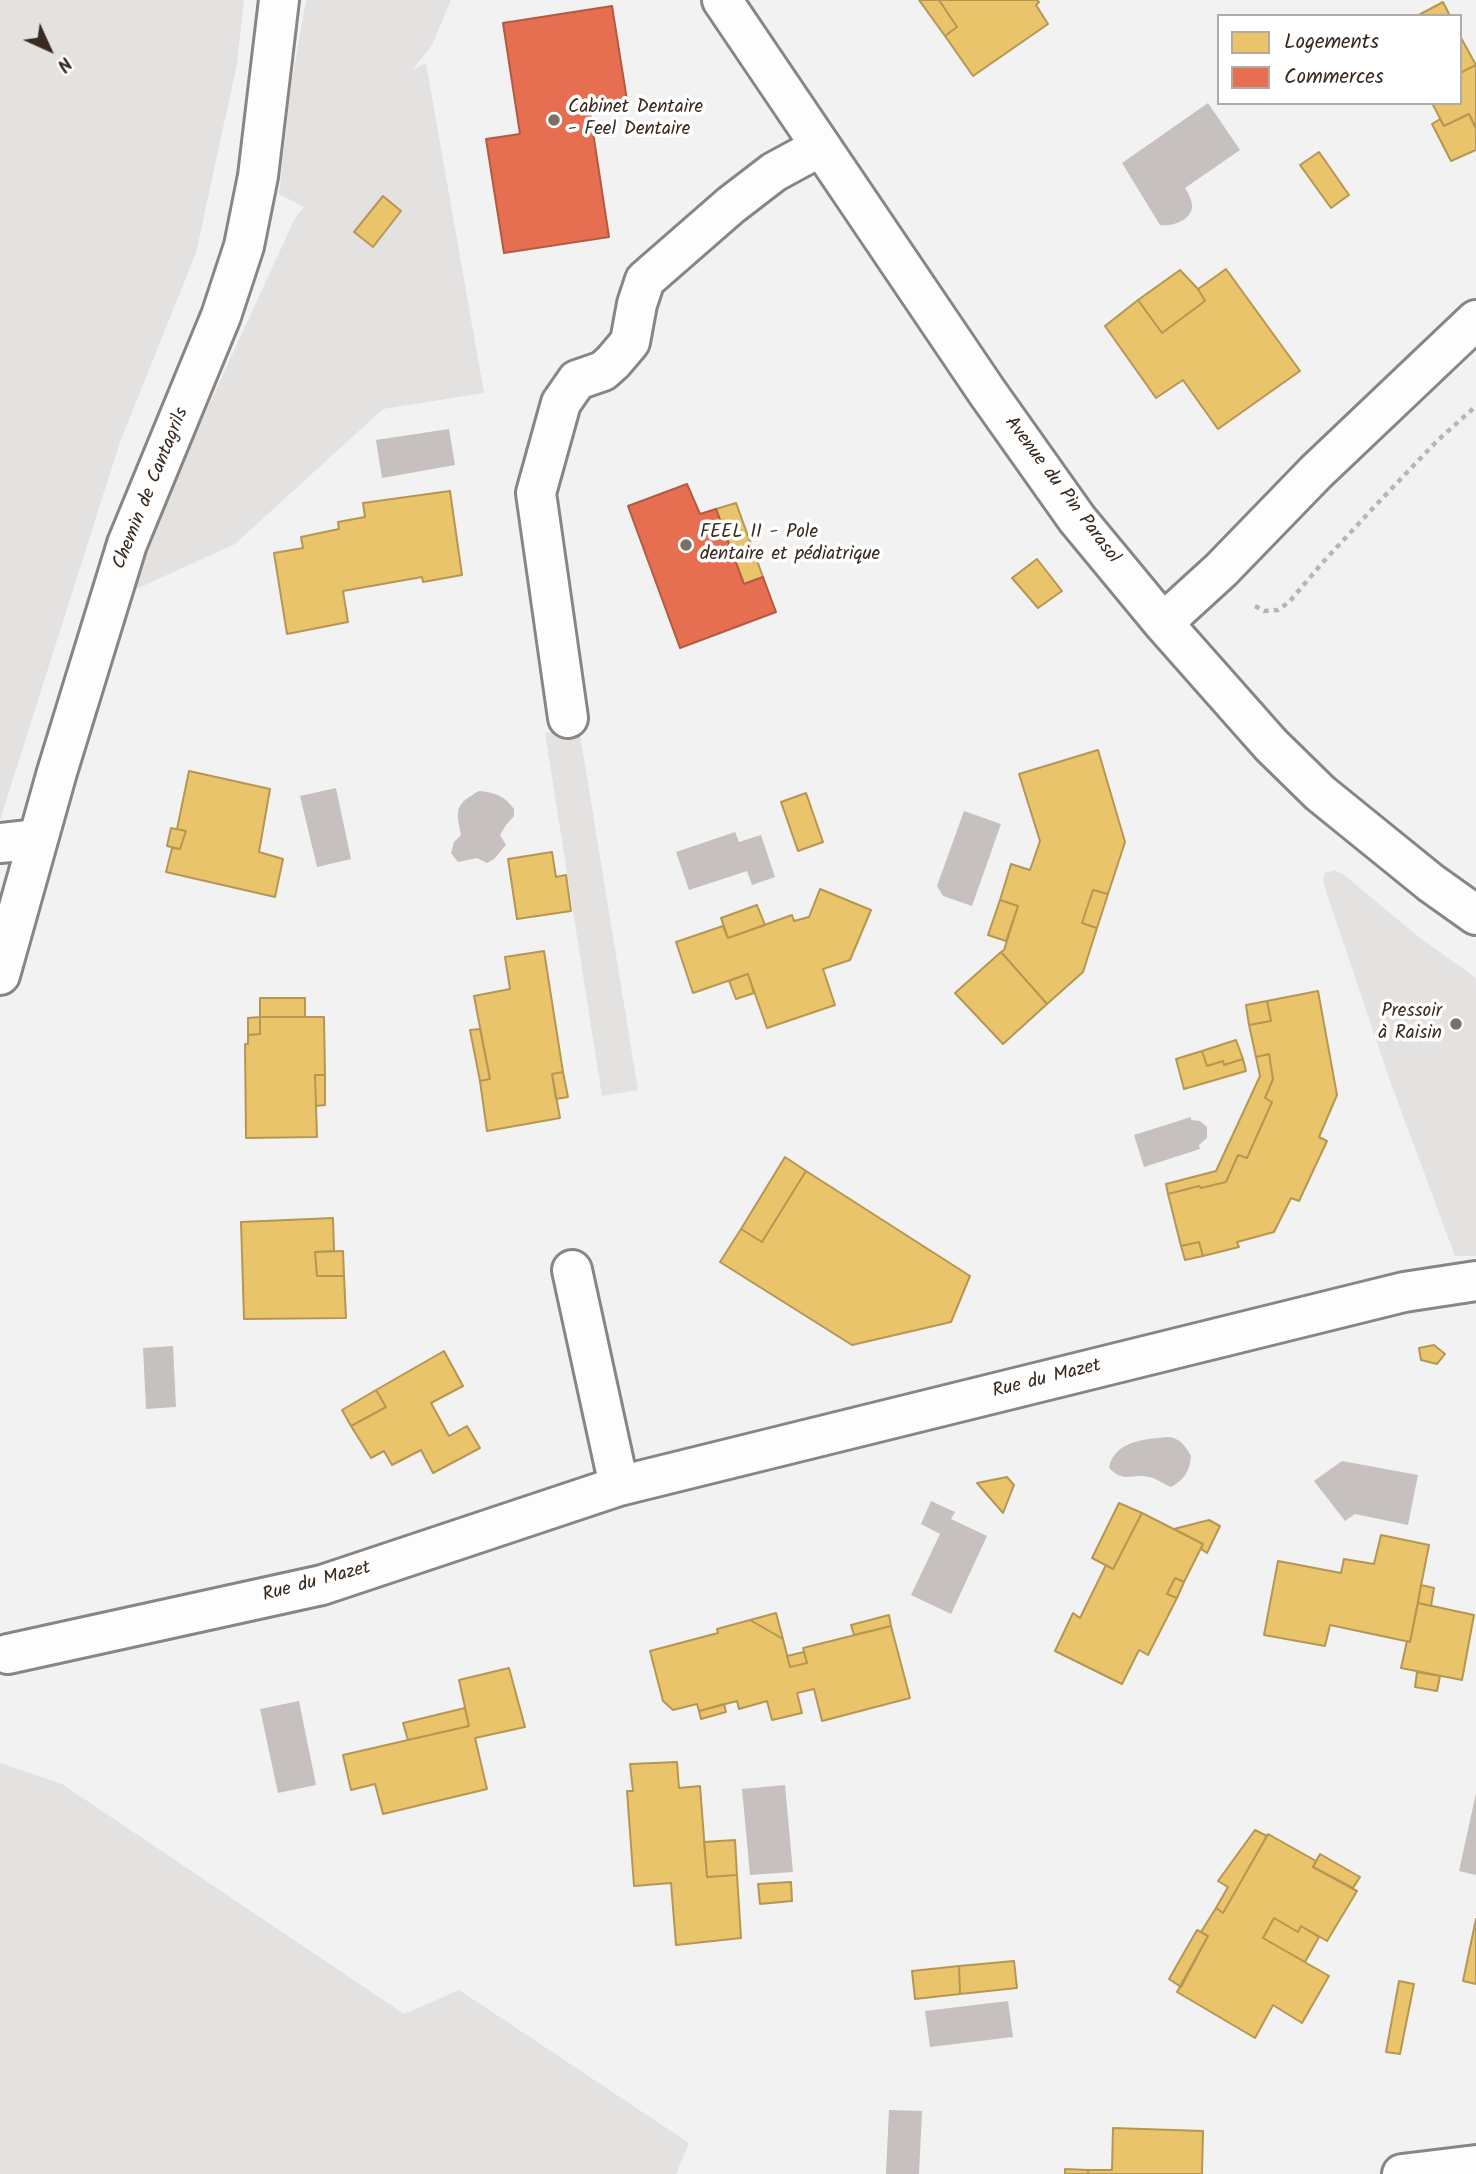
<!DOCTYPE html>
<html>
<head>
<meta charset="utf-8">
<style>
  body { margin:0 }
  #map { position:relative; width:1476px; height:2174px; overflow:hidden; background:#f3f2f2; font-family:Kalam,sans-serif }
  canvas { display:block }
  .legend { position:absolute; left:1217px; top:14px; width:245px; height:91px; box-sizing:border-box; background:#fff; border:2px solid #b1aaa5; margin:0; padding:9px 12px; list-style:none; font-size:21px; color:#3b2a1e }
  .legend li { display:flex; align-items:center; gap:14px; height:35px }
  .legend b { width:35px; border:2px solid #b1aaa5 }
  .north { position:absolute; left:14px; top:14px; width:70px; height:70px; -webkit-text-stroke:5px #fff; paint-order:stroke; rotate:135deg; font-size:19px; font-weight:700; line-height:28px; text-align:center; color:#3b2a1e }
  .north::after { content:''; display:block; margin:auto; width:24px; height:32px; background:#3b2a1e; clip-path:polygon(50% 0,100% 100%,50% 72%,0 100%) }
</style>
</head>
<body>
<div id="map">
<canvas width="1476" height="2174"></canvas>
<ul class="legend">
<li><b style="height:19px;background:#e9c46a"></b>Logements</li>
<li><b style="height:19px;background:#e76f51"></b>Commerces</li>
</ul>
<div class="north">N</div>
</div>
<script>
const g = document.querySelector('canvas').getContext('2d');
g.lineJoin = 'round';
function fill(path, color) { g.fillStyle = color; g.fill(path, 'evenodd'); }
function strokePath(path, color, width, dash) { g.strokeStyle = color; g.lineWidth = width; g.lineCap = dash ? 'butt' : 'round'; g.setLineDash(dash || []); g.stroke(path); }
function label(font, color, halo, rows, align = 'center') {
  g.font = font + ' Kalam,sans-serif'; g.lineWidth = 7; g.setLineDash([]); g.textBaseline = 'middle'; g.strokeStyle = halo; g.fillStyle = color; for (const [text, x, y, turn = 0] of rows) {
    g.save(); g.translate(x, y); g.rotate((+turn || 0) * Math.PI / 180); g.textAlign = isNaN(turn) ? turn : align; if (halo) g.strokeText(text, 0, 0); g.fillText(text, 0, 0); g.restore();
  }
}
fill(new Path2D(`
  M0,0H244L237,64L196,253L120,442L0,820Z
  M306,0H451L432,45L413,69L426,63L484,393L383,409L235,544L121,596L295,218L304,207L279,194L291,86Z
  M579,728L638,1090L602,1096L545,733Z
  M1334,870L1343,874L1420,938L1476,978V1256H1455L1390,1081L1327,894L1323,880L1325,873Z
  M0,1763L62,1784L404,2014L459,1990L689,2143L676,2174H0Z`), '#e4e2e0');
fill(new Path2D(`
  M1208,103L1240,150L1185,188C1188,193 1191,198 1192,205C1193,220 1172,227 1160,225L1122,163Z
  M449,429L455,465L382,478L376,440Z
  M336,788L351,859L317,867L300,796Z
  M479,791C494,792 505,796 514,809V816L506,825L500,835L506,845L494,859L487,863L477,858L458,862L451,853L454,842L461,835C456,810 454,805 479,791Z
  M964,811L1001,824L972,906L943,896L937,886Z
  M735,832L739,842L761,835L775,877L752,885L747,871L689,890L676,852Z
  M1191,1117V1120L1200,1121L1207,1127V1138L1199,1145L1200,1149L1144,1167L1134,1135Z
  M173,1346L176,1407L146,1409L143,1348Z
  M1169,1437C1180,1438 1186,1447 1191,1456C1190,1471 1184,1480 1171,1487C1163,1484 1156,1478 1149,1477C1130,1473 1125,1484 1109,1468C1114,1440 1147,1439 1169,1437Z
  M1342,1461L1418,1475L1408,1525L1355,1514L1345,1521L1314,1481Z
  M931,1501L955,1512L951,1519L987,1536L951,1614L911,1595L940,1534L921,1524Z
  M299,1701L316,1785L278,1793L260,1709Z
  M785,1785L793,1872L750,1875L742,1789Z
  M1476,1793V1875L1459,1871Z
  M1008,2001L1013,2037L930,2047L925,2011Z
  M889,2110L922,2111L919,2174H886Z`), '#c6c0be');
const homes = new Path2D(`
  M919,0H939L957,27L945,36Z
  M939,0H1037L1039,2L1036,5L1048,24L973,76L945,36L957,27Z
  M1443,2L1450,16H1417Z
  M1460,36L1476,65L1460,73Z
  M1476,65V128L1469,114L1444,126L1432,103H1460V73Z
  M1469,114L1476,129V150L1451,161L1432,124L1440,119L1444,126Z
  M1319,152L1349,195L1331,208L1300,165Z
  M383,196L401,211L373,247L354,232Z
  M1226,269L1300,371L1218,429L1183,380L1156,398L1105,326L1138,300L1162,333L1205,301L1198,289Z
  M1180,270L1198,289L1205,301L1162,333L1138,300Z
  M450,491L462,575L423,582L422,577L343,591L348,622L287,634L274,553L303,548L301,537L339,529L338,522L365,517L363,503Z
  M736,503L763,577L744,584L716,509Z
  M1037,559L1062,591L1038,608L1012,578Z
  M1098,750L1125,842L1108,894L1093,890L1082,923L1097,928L1083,972L1047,1004L1001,952L1004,950L1018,906L1000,900L1011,864L1030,870L1040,841L1019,774Z
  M189,771L270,789L259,852L283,859L275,897L166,872L172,848L180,849L186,831L177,829Z
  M806,793L823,842L798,851L781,802Z
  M171,828L186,831L180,849L167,846Z
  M552,852L556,877L566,875L571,911L517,919L508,859Z
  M820,889L871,910L850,960L823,969L835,1005L767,1028L748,974L693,993L676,942L723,926L728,938L792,915L794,921L809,917Z
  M1093,890L1108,894L1097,928L1082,923Z
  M1000,900L1018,906L1006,941L988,935Z
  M757,905L765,925L728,938L721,918Z
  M544,951L563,1072L552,1074L560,1118L487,1131L480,1081L490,1079L474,996L510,989L505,957Z
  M1001,952L1047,1004L1003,1044L955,993Z
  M748,974L754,993L736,999L729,981Z
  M1318,991L1337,1095L1319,1137L1327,1141L1299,1201L1291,1198L1274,1232L1237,1242L1239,1247L1203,1256L1199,1242L1181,1246L1168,1194L1199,1186L1201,1188L1226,1182L1238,1155L1247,1158L1272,1102L1265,1098L1273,1079L1269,1054L1256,1057L1249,1025L1271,1021L1267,1001Z
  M260,998H305V1017H260Z
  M1267,1001L1271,1021L1249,1025L1246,1005Z
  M260,1017H324L325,1075H315L317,1137L246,1138L245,1044H248V1035L260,1034Z
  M260,1017V1034L248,1035V1018Z
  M480,1029L490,1079L480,1081L470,1030Z
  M1236,1040L1243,1059L1224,1065L1223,1061L1207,1066L1202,1051Z
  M1202,1051L1207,1066L1223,1061L1224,1065L1243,1059L1246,1071L1184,1089L1176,1059Z
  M1269,1054L1273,1079L1265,1098L1272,1102L1247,1158L1238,1155L1226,1182L1201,1188L1199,1186L1168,1194L1166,1184L1216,1171L1260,1076L1256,1057Z
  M563,1072L568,1097L556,1099L552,1074Z
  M315,1075H325V1105L316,1106Z
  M785,1157L806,1171L762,1242L741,1229Z
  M806,1171L970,1276L951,1322L852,1345L720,1262L741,1229L762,1242Z
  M333,1218L334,1251L315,1252L317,1276H344L346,1318L244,1319L241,1222Z
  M1199,1242L1203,1256L1185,1260L1181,1246Z
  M343,1251L344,1276H317L315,1252Z
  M1434,1345L1445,1354L1437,1364L1421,1360L1419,1348Z
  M444,1351L463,1386L431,1403L449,1436L467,1426L480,1448L433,1473L421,1450L392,1465L384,1451L371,1458L351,1426L386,1407L376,1390Z
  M376,1390L386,1407L351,1426L342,1410Z
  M1007,1477L1014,1485L1003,1513L977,1483Z
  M1119,1503L1142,1513L1113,1569L1092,1558Z
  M1142,1513L1203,1544L1184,1582L1175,1578L1167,1594L1177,1598L1148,1655L1139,1650L1122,1684L1055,1651L1073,1613L1080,1618L1106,1565L1113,1569Z
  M1209,1520L1220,1526L1207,1553L1201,1549L1203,1544L1174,1529Z
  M1381,1535L1429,1545L1410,1642L1330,1625L1325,1646L1264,1635L1278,1561L1341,1573L1344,1559L1374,1564Z
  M1175,1578L1184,1582L1177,1598L1167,1594Z
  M1421,1585L1434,1588L1431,1606L1418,1603Z
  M1418,1603L1474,1615L1462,1680L1401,1668L1407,1641L1410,1642Z
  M776,1613L783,1639L750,1620Z
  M889,1615L891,1626L854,1635L851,1625Z
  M750,1620L783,1639L790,1667L807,1663L803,1648L891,1626L910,1698L822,1721L814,1689L797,1693L802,1713L772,1720L767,1701L739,1709L737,1701L699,1711L697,1704L673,1710L663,1701L650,1651L718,1633L717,1629Z
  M804,1652L807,1663L790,1667L787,1656Z
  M509,1668L525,1727L475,1738L487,1789L383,1814L375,1784L351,1790L343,1755L469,1726L459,1680Z
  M1417,1672L1440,1676L1437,1691L1415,1687Z
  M724,1704L726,1712L701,1719L699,1711Z
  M465,1708L469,1726L408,1740L403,1723Z
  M677,1762L679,1788L700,1786L707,1877L737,1875L741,1938L676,1945L671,1883L634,1886L627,1791H633L630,1764Z
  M1255,1830L1267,1836L1223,1913L1216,1908L1228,1887L1218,1881Z
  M1268,1834L1316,1861L1313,1867L1357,1891L1327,1941L1301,1926L1298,1932L1274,1918L1263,1938L1329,1976L1302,2023L1273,2005L1255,2038L1177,1992L1208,1936L1201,1932L1216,1908L1223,1913Z
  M735,1840L737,1875L707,1877L704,1842Z
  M1320,1854L1360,1877L1353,1888L1313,1867Z
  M791,1882L792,1901L760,1904L758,1884Z
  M1274,1918L1298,1932L1301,1926L1319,1937L1305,1962L1263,1938Z
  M1476,1919V1984L1463,1981Z
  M1197,1930L1208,1936L1181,1987L1169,1979Z
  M1014,1961L1017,1988L960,1994L959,1966Z
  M959,1966L960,1994L915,1999L912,1971Z
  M1399,1981L1414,1984L1400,2054L1386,2052Z
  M1113,2128L1203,2131L1202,2174H1088V2170H1112Z
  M1065,2169L1088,2170V2174H1065Z`);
fill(homes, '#e9c46a');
strokePath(homes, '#b59653', 2);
const shops = new Path2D(`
  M612,6L627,100L589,106L609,237L504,253L486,139L520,134L503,23Z
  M687,484L700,514L716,509L744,584L763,577L776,612L680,648L628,506Z`);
fill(shops, '#e76f51');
strokePath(shops, '#b35a42', 2);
const minor = new Path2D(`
  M722,0L987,392L1077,519L1163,623L1271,745L1320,793L1431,883L1476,915
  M1163,623L1221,570L1316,472L1476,320
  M568,718L536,493L561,403L577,380L603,371L613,362L630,342L637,304L645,280L731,205L774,172L820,147
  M0,843L38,839
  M0,975L57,772L127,544L221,316L244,246L258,176L279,0
  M572,1270L619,1486
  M8,1654L322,1585L619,1486L1404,1292L1476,1281
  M1402,2174L1476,2165`);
strokePath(minor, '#898582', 44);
strokePath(new Path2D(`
  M1255,606L1264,611L1278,610L1289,602L1324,561L1375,506L1437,441L1476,406`), '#b8b6b4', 4.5, [5, 5]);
strokePath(minor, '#fdfdfd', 38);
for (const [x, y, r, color] of [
  [554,120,7,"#7b7068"],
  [686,545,7,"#7b7068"],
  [1456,1024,7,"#7b7068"]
]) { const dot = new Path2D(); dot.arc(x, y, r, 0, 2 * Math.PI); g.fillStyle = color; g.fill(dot); strokePath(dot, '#fff', 2.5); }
label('19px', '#3b2a1e', '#fff', [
  ["Cabinet Dentaire",568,109],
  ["- Feel Dentaire",568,131],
  ["FEEL II - Pole",700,534],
  ["dentaire et pédiatrique",700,556],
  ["Pressoir",1442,1013,"right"],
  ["à Raisin",1442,1035,"right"]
], 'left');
label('19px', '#3b2a1e', '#fff', [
  ["Chemin de Cantagrils",152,489,-68],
  ["Avenue du Pin Parasol",1061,491,53],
  ["Rue du Mazet",1047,1380,-14],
  ["Rue du Mazet",317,1583,-15]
]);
</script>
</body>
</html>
